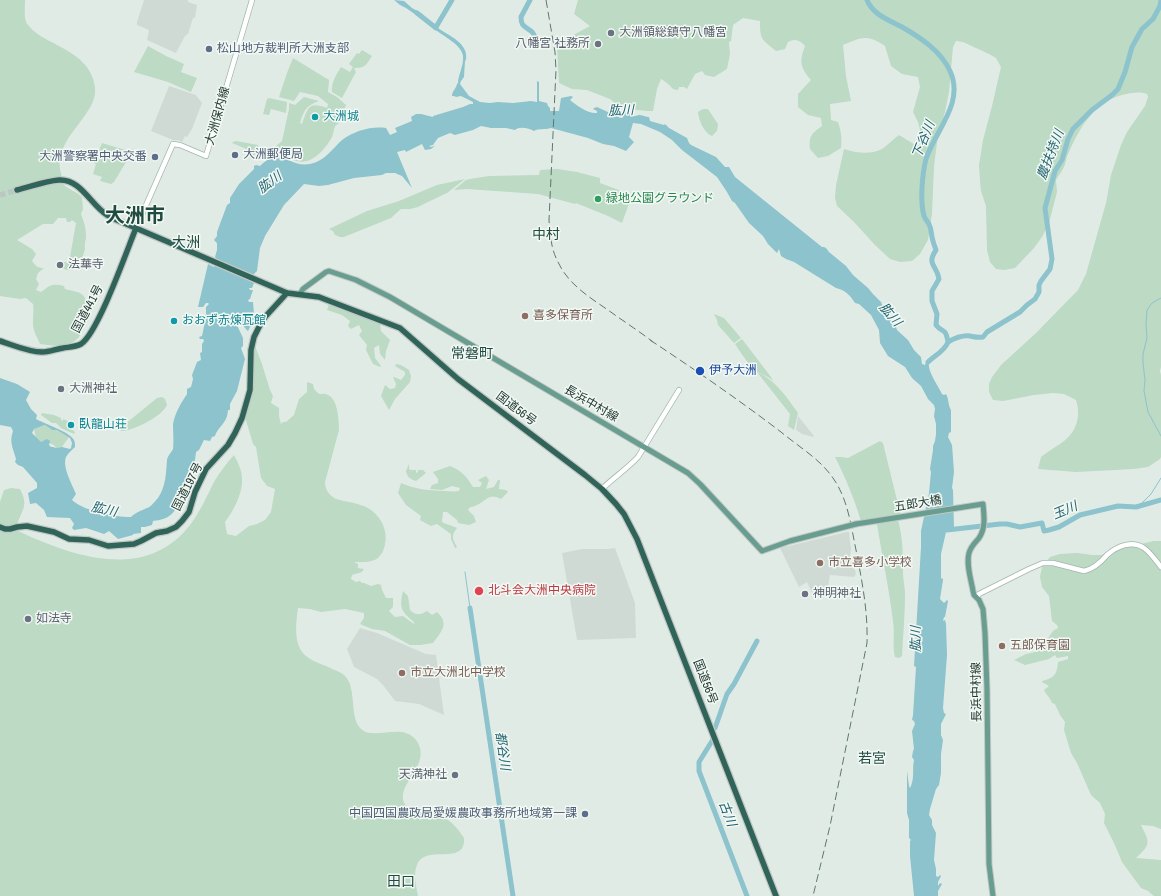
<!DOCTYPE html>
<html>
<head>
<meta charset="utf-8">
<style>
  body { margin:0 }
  canvas { display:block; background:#e1ebe6 }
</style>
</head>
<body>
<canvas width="1161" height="896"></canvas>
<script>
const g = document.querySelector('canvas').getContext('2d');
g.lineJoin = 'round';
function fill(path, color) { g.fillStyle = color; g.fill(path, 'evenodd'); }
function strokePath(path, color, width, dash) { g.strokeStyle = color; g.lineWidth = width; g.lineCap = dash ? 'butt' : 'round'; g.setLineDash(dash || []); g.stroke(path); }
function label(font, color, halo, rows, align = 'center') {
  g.font = font + ' "Archivo Narrow","Noto Sans JP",sans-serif'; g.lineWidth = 3; g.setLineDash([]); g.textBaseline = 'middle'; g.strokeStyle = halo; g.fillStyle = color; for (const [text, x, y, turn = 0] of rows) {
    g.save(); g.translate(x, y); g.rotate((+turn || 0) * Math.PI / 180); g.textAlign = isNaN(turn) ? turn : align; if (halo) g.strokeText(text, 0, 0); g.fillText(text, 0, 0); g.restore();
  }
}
fill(new Path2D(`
  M144,0H188V2L197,5L195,18H193L188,34L185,36L176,53L147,40L149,30L137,25V22Z
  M169,86L196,95L202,103L192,129L187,137L185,136L182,142L178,140H173L151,131Z
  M798,416L814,436L813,437L802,434L796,430Z
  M847,532H849L851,549L850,558L855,570L856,574L854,577L830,575L827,593L825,594H815L813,595L807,582L799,587L780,548Z
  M615,548L635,603L636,638L577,640L562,553L582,549H607Z
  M360,628L377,633L426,654L436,655L444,715L419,704L395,701L383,685L377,679L354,667L347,649Z`), '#d0dad5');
fill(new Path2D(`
  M0,0H25C25,5 24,17 26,21C26,23 28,25 29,26C37,36 47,39 57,45C75,54 93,66 95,88C98,116 52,138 61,173C62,176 62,182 64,185C67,188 78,193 82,197L83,209L81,214C84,222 86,228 86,236C86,241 84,244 85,249C82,260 77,276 62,268V265L64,262L69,263L70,257L76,223L72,220L70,222H67L66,218H58L53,224H43L17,240L32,249L36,254L32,261C36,266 37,268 44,268L38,273L36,279L39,284L36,290L41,292C50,285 52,283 64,286L65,289C71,291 82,291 85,298C86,301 85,304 86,307C87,312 88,315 88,320C83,325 83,331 79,337C70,348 53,346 40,344C37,337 32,329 33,321C33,315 34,310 33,304L26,298L20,299L0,296Z
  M578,0H1161V367L1160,371L1161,375V457L1160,459L1148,467L1134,469L1076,472L1038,469L1041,457C1057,444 1075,440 1078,416C1078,410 1078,406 1076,400L1064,394L1053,393L1034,395L1003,401L993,400L989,392V384L992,377L1001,365L1036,333L1078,290L1086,274L1093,249L1106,203L1111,175L1121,145L1127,132L1145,106L1148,97L1147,94C1138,91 1131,93 1122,95C1095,102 1080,127 1069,152C1066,157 1066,164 1063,169C1061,173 1058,176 1056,180L1057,192L1049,223L1042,237L1034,248L1015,268L1004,270L996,269L990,262L987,250L986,206L981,191L980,181L979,165L983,140L992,106L1001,67L996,58L989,54L963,42L956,41L953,47L949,92L945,112L938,135L934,166L932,214L928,240L920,254L912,261L900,262L890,259L874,244L854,222L837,206L835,198L836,185L844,149C856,153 870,155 882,149C887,146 893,139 899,135L917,146L920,145L922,137L918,122L913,112L920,87L918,77L902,74L891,66L885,46C867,34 862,37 843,45L846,76L851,101L830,104L831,120L838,122C841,131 842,138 841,148L828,156L818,158L810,149C809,136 811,134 822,126L821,118L808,115L798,107V94L811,80C800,67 799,62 805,46C800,40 795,38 788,42L785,49L776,51C762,39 760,41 760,21L743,18L733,25L731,41L729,42L730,54L727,69L714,77L705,75L702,71L695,74L687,89L684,87H679L678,90C672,90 672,87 668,84C666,82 663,80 661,79L657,89L653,111C638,111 621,109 610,99L587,90L572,89L559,83L557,44L590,26L574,14Z
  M148,46L166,56L184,64L181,72L197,78L191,92L168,82L134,72Z
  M362,50L372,56C366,65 366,68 354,68L356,72L342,98L332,92C331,83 336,75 341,67L350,72L353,67L349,64L357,53L359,54Z
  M293,58L329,80L328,92L337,97L346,105L343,114L338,124L336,125C333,129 334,134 331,139C324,150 312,165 297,161C292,160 288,157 283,156C280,155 276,155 274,154L275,147L282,141L289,109V103L295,105L304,97L319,101C306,106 304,110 300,123L302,124C308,108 308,101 327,108L328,104L318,96L300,92L294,101L279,97L287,73Z
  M269,98L287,102L286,113L271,109L269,115L263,114L267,99Z
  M704,109H708L718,124L717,131L712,136C704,133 699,121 698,112L701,110Z
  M236,141L258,145L259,151L251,158L247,156L249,150L232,143L233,142Z
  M102,143L132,152L114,182L111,184L100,181L102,177L93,174L96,164L94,163Z
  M557,169L577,172L600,178V183L632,195L622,223L608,216L576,203L575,204L538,194L467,189L454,190L466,180L470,179L489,176L539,175L540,170Z
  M465,179L447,193L430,201L418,207L410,209H401L391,218L344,237H340L335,235L333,231L329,229L367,211L399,201L437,185Z
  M329,304L380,323L381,331L390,340L386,351L385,360L380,354L379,345L374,348L375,358L381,366L380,367L373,364L366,350L367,345L359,335L362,331L359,325L351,329L348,326L350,321L342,315L327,310Z
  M714,314L724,318L741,338L734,343L718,325L717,320Z
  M742,339L771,377L773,381C768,376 761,374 756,371C750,367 739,350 735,344Z
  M255,346L262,364L270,390L273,396L271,403L279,408V416L281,424L283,422H286L294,415L299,399L307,392V382L313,384L314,389L319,394C322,394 325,393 328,395C338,399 339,421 339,430L325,482C325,490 329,495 336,499C346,502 359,503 368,508C383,517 390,535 383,551C382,553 380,556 378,558C371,563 361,562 354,562L358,564V568L364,569L362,572L352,575L351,579L356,582L360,581L362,583H364L371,586L378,584L381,585L382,590L386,598H393V607L389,611L395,617L403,616L414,624V622C401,611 399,608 403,591L408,596L410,610C416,616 420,615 427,611L432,615L437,612C450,624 441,632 433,643L420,645H410L385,631L372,629L360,624L364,618V613L345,609L321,612L310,609L298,608C296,623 293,645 306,656C312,661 321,664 328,667C334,670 342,672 346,677C357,691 349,717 361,729C374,741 402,722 416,740C434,765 394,784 405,804C406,806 407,808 408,809C411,812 416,812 420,812C443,815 451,818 464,838C466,867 425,843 417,865C413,874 416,886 418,896H0V502L4,490L11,488L20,489C29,506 22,509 17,525L12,527L16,530C71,556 145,583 190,525C200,512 207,496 214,482C220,472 226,464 234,455C238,463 242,470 242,479C243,493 233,512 225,522L227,534L236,536L249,526L257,524L265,520L271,512L275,489L267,486L261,478L256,447L253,444L245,417L254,387V374L253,359Z
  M396,364L401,365L409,370L411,376L410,382L395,399L389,410L381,396L385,385L390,389L395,388L396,384L393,377H394L401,380L405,375V372L395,366Z
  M757,372C775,380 785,395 796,410L798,413L794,430L788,426L790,414Z
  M162,397L165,399L167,405C162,417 132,431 121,431L120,428L135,416L157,398Z
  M42,413L54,415L61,418V420L63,421V419L68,421L67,425L70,426V428L75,432L74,434L61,428L56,423H52L41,415Z
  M45,425L52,430H57L69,437L62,447L56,448L54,445L49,443L50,441L41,442L36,438L34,429Z
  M880,441L883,443L897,500L900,514L861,521C854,498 846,479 835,457H841L848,458Z
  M409,464V469L411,470H416V473L418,472V470H423L426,473L416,481C410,479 407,477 406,471Z
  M450,466C461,470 467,477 473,487H480L482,483L478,480L486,476L489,480L486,489L494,487L498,480H500L499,489L506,490L508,492L501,499C489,492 486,501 477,505C476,506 471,507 470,507L468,510L474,516L476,522L469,525L458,523L457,520L447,512H443L442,522C447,525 451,525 457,528C450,537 453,539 457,547L455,548L451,539V534L437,524L431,526L420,520L421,516L406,505L398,493L401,483C417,490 427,490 444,491C449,491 454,492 459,491L460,488L452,486L442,490L430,489L432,485L438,483V479L433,472Z
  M898,520C903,538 903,554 903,573C903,580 905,587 905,594C905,615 903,636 902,656L899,658L895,657C892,645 895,633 893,621C889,588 882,556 877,524Z
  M1154,541H1161V829L1153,826L1141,825C1150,843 1151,844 1136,858L1161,860V896H1154L1148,891L1141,888L1122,862L1114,843L1104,823L1105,814L1100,803L1091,795L1077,763L1071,753L1064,730L1065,722L1060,715L1055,704L1052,703C1050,697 1046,695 1044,690L1049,686L1042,682V681C1054,678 1057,675 1058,662L1068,659V656L1057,658L1055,655L1049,659L1025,665L1014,660L1026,654L1039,651L1053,631L1058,628L1057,625L1052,621L1049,596L1042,587L1040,577L1042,567L1050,557L1060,554L1077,553L1092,555H1101L1122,548Z`), '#bcdac4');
fill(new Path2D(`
  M394,0L404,1L412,8L421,13L434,25L439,20L441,21L438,28C449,36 469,43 466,60L465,61L464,77L461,81L460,84L469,96L480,102L490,103L498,102L513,103L531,101L537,102V81L539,82V101L547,103L548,106L550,108V111H559L561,98L571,96L573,97L570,100C576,105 588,114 597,113V111L593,109L594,108L597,107L621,118L623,117L624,112L631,114V115C634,117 635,116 639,115C642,115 646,117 649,117L650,121L664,125L665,124L669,128L687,138L689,143L691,145L716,157L725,167H729L735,177L822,247C826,247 827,249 829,252L846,266L853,275L868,288L873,294L881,302L887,316L895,324L897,330L908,340L914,350L921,357L922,364L925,365L927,360H929L933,357V358L929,362C927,371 938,385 942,394L944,395L946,394C949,399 948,406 951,410V432L949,433L948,437L952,445L953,458L954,472L952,488L953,490L954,528L952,532L949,531L946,532L941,554V578L942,579L943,578V580L940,599L944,603L947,600L948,601L945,617H944L943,621L945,620L946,624L947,655L943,708L944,713L946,714L941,724V735L943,740L941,754V773L939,785L936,789L930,809L929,815L932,820V825L936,833L934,860L936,869V876L938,877L940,875L941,876L938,882V886L940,883L942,884L938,891V896H914L910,856V841L911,840L909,838V820L907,813V771L909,786L910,788C915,779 912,769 914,760L912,757L913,751L914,749L912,731L915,724L914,721L912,720L913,715L916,667L914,666L921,547V531L929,493L931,472L930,469L933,450V446L935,441L936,434V424L934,416L935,409L934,405L928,399L921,386L912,378L905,367L888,356L880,343L879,330L871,315L859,304L855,303C850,295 845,290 836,288L794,262L786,259L781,256L779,249L777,253L768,244L763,236L749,223L735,203L732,201L727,192L717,177L682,150L672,140L660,132L641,124L633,123L629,137L634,142L626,151L614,146L603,144L588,138L551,128C545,130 539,128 534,131C529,128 519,126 515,130L506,128H491L481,126L473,130L455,135L450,133L438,138L433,145L429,146L431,147L435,146L431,149L425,150L422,144L406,152L405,150L397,152L412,188L402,176L395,173H386L382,175L354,178L328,185L319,186L304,184L284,205L265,236L260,248L257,271L253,275L254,283L252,288H249L250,290H253L250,299L248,300L249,302H253L254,314L256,315L248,331C244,328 242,322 239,320L237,321L236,323L243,338V346L241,348L245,359L237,391L230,404V410H228C227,424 219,425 215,436L212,437L210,441L204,440L199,450L196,452L195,460L192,467L188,472L187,480L184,485V491L180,493L181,501C172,515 170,519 153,521L152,525L145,527H141V533L133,534V535L118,539L109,531L104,534L86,528L74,530L72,528L74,524L70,518L47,517L44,510L36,503L30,504L28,493L37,488V483L23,467L18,465L15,462L16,459C13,448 9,442 13,431L11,427L0,425V378L17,384L30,392L26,400L31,409L37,415L36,419C45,424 70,432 74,440C75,442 75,445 75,447C72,450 68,453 66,457C62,467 72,484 76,494L72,500C86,512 114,517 131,517C136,512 141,511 147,508C151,507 155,501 158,498C166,486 166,473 167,460C168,455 171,453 173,449C174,443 173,431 173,424C175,413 181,403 187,394V389L191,387L193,379L192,375L197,362L201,360L200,353L202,352V344L204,341L203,339H200L199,337L202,336L205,322L207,318L206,314V307L209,304L208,303H206L203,307H198L208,264L214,267L217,260L215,257L217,250V243L214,240L217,236V232L227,205L230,203V198L239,184L254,169V166L256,165L260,166C283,143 286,168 310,164C325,161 332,149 342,140C354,131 371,126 386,128L390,135L397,132L395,128L412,121L411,117L416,114H421L433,117V116L463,107L470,104H473V102L461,96L456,97L454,96H452C452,91 456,89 457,84L458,83C458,75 464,66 463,56C462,45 443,36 436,30C432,26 428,22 425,18L419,17L406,8L400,5ZM45,425L52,430H57L70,438L72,443L71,448L70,449L62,447L56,448L53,447H51L49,445L50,441L47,439L41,442L32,433L34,429Z`), '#8dc3cc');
strokePath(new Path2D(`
  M1161,298L1152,303L1147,310L1146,325L1147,338L1143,354V363L1145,380L1144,391L1148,412L1161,436
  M1139,506L1151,494L1161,478
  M465,572L470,608`), '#8dc3cc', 1);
strokePath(new Path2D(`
  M530,0L521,17C521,27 525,26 531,31C534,33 535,37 536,40
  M867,0C873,15 889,20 902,27C921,38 941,51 950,71C965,103 935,131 926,159C922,175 920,201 924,216C925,219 927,221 929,224C932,230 931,236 933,241C934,245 935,247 936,250C926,265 937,265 939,279L932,291V301L937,314L936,325C943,334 945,326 948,342
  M417,13L436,28
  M436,27L452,0
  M928,362C934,356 945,351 948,342C955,338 962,335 970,336C975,337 978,338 983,337L987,332L1020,312L1027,305L1035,299L1039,292V285L1041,281L1050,269L1052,259L1045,208L1055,171L1062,160L1068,139L1073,129L1092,110L1112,95L1118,89L1125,72L1132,47L1142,29L1153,19L1160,6L1161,0
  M947,530L1000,524H1007L1020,527L1042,523L1044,531L1049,530L1059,527L1080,515L1118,506L1136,507L1161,500
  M470,608L513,896
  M715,728L727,694L734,684L757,641
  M712,741L699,762V771L747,896`), '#8dc3cc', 5);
strokePath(new Path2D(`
  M0,195L17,190`), '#bbc8c2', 5.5, [5.5, 3]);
const secondary = new Path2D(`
  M136,228L173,144L180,145L206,156L252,0
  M602,489C613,478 627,469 638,457L679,390
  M977,597L979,594L1029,569L1043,563H1053L1084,571C1094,569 1101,562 1107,555C1117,546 1132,540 1144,548C1151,553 1156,561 1161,567`);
const primary = new Path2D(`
  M300,294L303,289L326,272L329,271L356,280L390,297L688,473L700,484L762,551L790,541L821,533
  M856,524L983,504C984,515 986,528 979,538C975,543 971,546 969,553C966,565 971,579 973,591L974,595L979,600L983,609L985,633L987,689L989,864L993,896`);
const highway = new Path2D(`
  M17,190C30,187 45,181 59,180C81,179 90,204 107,215C112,218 118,221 124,223L287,293L319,297L400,328L458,379L585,475L602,489L616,504L624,514L637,539L776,896
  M0,341C13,345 28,352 42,352C49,352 56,349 63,348C69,347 75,347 81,344C98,333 127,250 136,228
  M0,527L5,529H10L17,527L27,526L54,532L69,539L89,540L108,546L134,544L141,541L156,533L167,531L176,527L182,521L189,512L195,492L206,469L228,445L235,433L242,418L250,390L251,350L254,337L260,325L265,317L287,293`);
strokePath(secondary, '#a1b6ae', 6);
strokePath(primary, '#c1c8c6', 7);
strokePath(highway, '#c1c8c6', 8);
strokePath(secondary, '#fff', 4.5);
strokePath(primary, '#699d8f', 5);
strokePath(highway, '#316459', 5.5);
strokePath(new Path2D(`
  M546,0L555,52L556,70L549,220C550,235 551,249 558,262C568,284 589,297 608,310C623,321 639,331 653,342
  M650,340C694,369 739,400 781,432C799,447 820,459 833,478C848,499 851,526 856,550C862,581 868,611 867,643L830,826L813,896`), '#5d766f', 1, [8, 4]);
const primaryBridge = new Path2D(`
  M821,533L856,524`);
strokePath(primaryBridge, '#c1c8c6', 7, []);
strokePath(primaryBridge, '#699d8f', 5);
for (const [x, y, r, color] of [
  [611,33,4,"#6b7280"],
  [598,44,4,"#6b7280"],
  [209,49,4,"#5c6f8a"],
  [315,117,4,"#0f9aa8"],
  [235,155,4,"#5c6f8a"],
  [155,157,4,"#5c6f8a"],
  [598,199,4,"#2e9e5b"],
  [60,265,4,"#6b7280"],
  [525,316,4,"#8d6e63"],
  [174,321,4,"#0f9aa8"],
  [700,371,5,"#1a4fb4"],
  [61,389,4,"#6b7280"],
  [71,425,4,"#0f9aa8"],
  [820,563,4,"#8d6e63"],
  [479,591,5,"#e0444e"],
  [805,594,4,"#6b7280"],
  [28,619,4,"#6b7280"],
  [1002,646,4,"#8d6e63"],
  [402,673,4,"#8d6e63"],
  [455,775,4,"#6b7280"],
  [585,814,4,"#5c6f8a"]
]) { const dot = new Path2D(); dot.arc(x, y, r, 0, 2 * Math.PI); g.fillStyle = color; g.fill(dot); strokePath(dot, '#f2f8f4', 1.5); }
label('12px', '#5b616d', '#f2f8f4', [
  ["大洲領総鎮守八幡宮",619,33],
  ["八幡宮 社務所",590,44,"right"],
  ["法華寺",68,265],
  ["大洲神社",69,389],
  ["神明神社",813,594],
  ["如法寺",36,619],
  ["天満神社",447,775,"right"]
], 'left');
label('12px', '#4e5e75', '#f2f8f4', [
  ["松山地方裁判所大洲支部",217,49],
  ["大洲郵便局",243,155],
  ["大洲警察署中央交番",147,157,"right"],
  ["中国四国農政局愛媛農政事務所地域第一課",577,814,"right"]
], 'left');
label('12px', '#233a34', '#f2f8f4', [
  ["大洲保内線",218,116,-74],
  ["国道441号",88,309,-62],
  ["長浜中村線",591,404,30],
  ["国道56号",516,409,37],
  ["国道197号",188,487,-63],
  ["五郎大橋",918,504,-9],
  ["国道56号",705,682,69],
  ["長浜中村線",977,692,-91]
]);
label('12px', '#0d838f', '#f2f8f4', [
  ["大洲城",323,117],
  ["おおず赤煉瓦館",182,321],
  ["臥龍山荘",79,425]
], 'left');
label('12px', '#27864d', '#f2f8f4', [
  ["緑地公園グラウンド",606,199]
], 'left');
label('12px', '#785e54', '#f2f8f4', [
  ["喜多保育所",533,316],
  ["市立喜多小学校",828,563],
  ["五郎保育園",1010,646],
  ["市立大洲北中学校",410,673]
], 'left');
label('12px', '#164399', '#f2f8f4', [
  ["伊予大洲",709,371]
], 'left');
label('12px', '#be3a42', '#f2f8f4', [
  ["北斗会大洲中央病院",488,591]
], 'left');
label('italic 13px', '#226571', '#f2f8f4', [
  ["肱川",621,111,-2],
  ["下谷川",924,140,-68],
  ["農扶持川",1051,155,-69],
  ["肱川",270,183,-36],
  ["肱川",890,315,49],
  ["肱川",104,510,13],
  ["玉川",1065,511,-23],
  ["肱川",917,639,-90],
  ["都谷川",502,751,82],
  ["古川",727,814,69]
]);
label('14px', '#214b40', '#f2f8f4', [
  ["中村",546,235],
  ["大洲",186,243],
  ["常磐町",472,354],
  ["若宮",872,759],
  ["田口",401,882]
]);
label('bold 20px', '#214b40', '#f2f8f4', [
  ["大洲市",135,217]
]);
</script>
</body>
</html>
